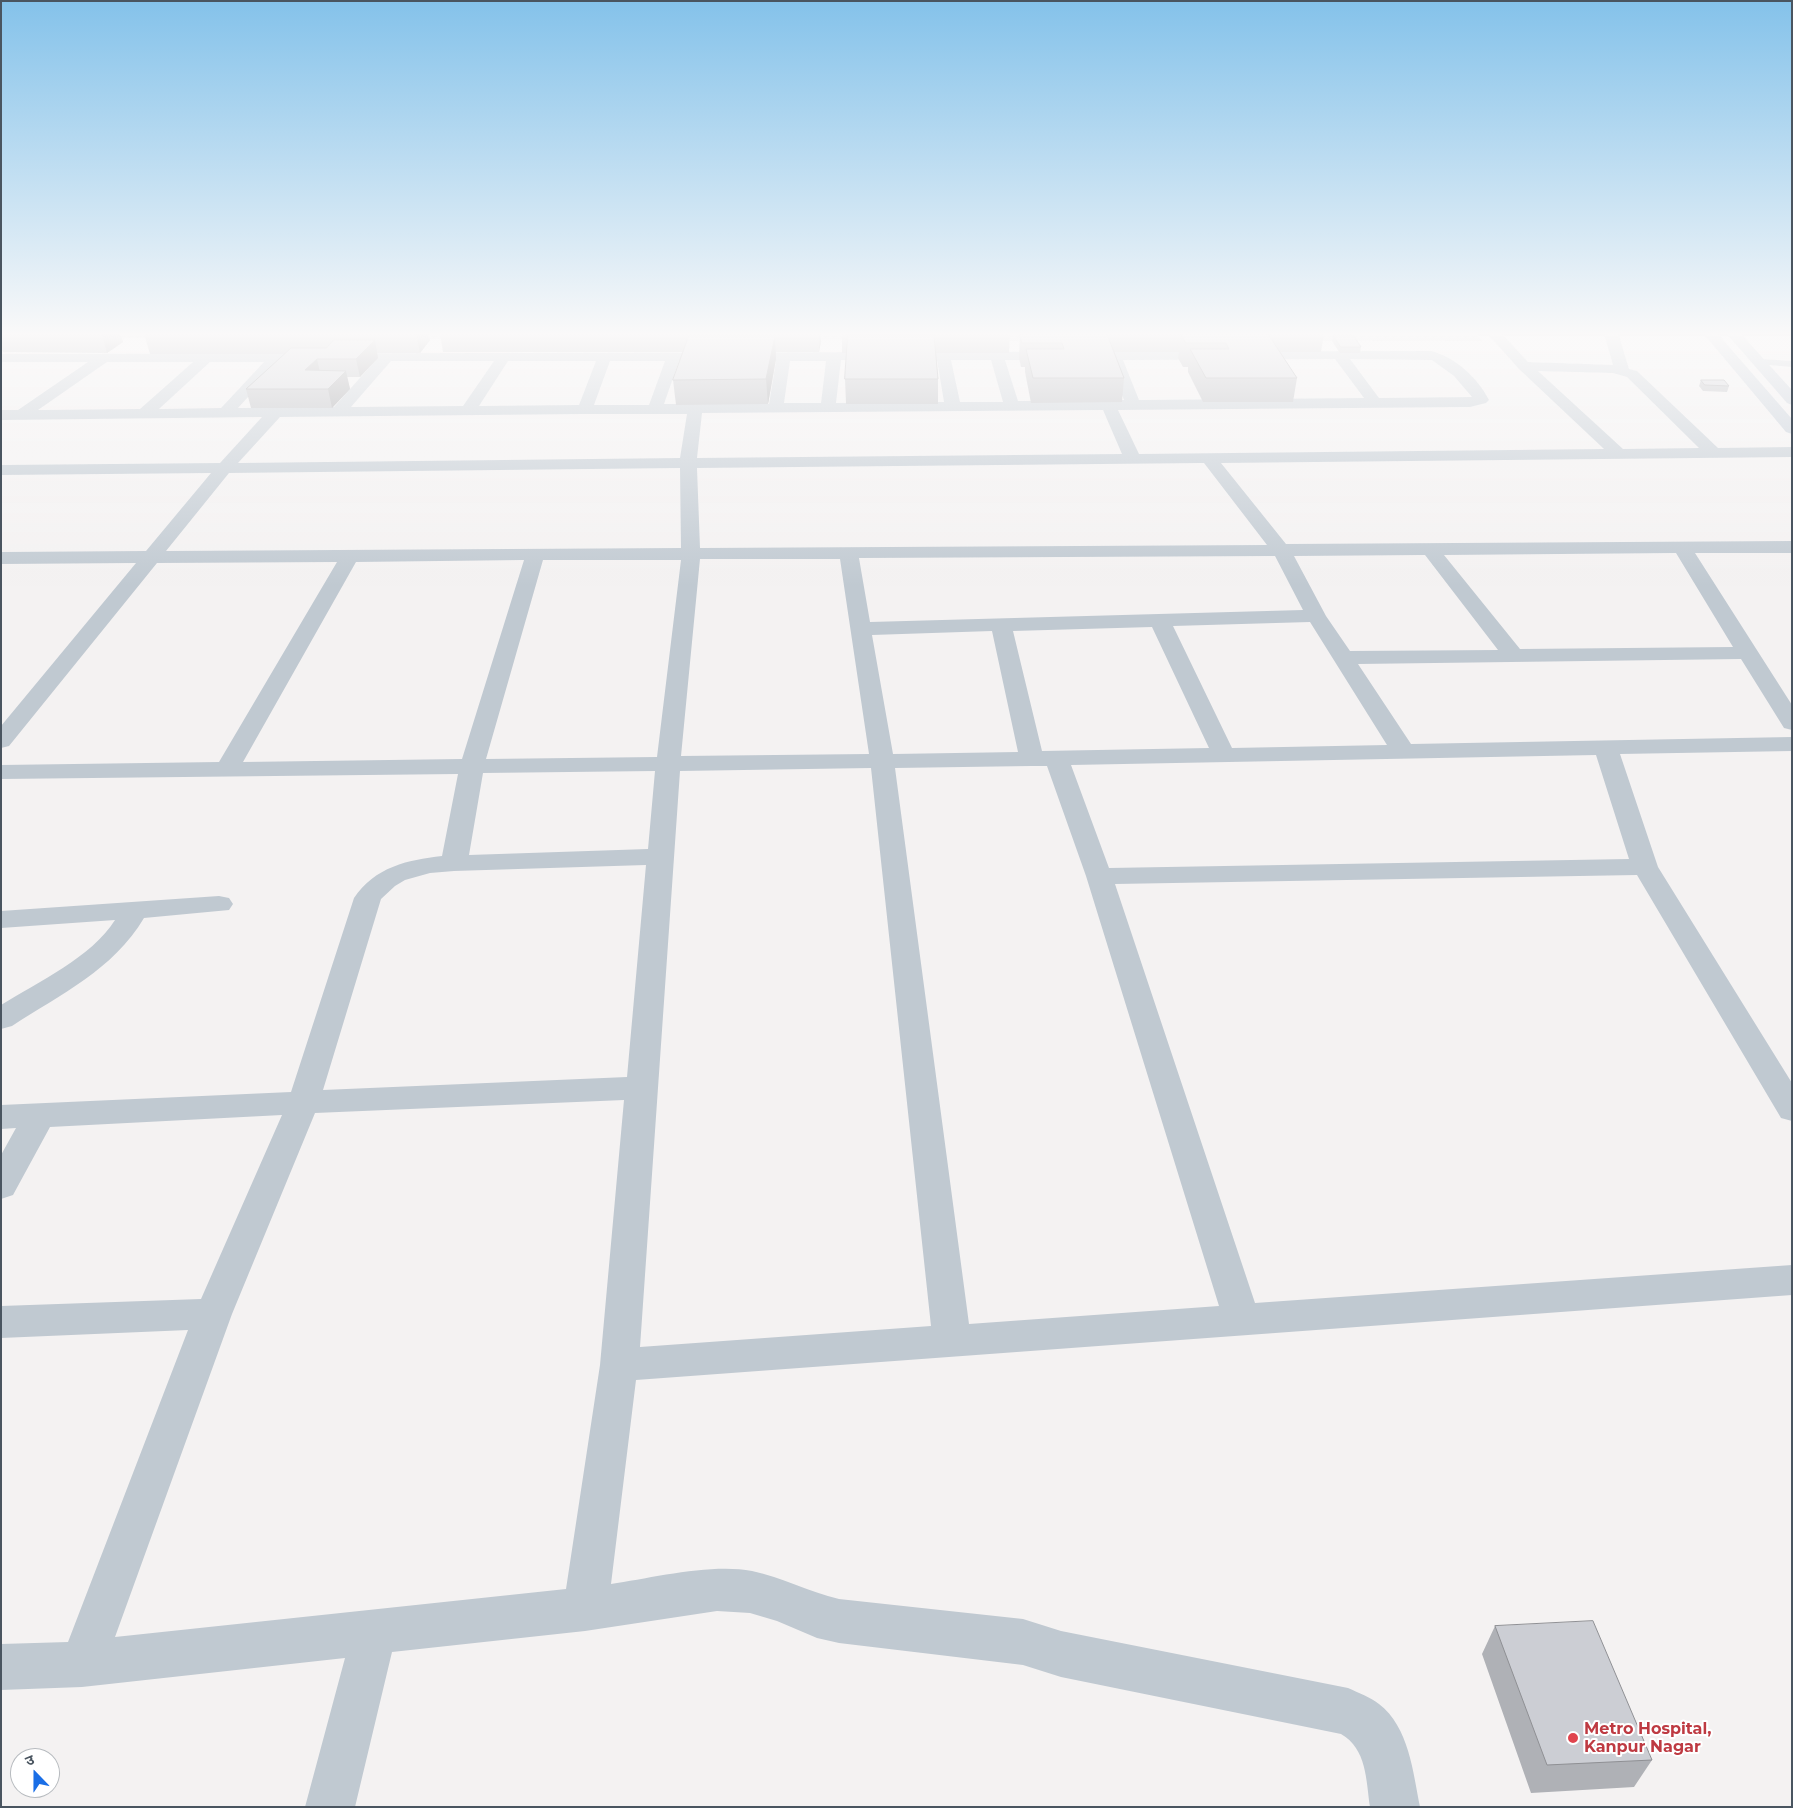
<!DOCTYPE html>
<html>
<head>
<meta charset="utf-8">
<style>
  body { margin:0 }
  #map { position:relative; width:1793px; height:1808px; overflow:hidden; background:#f4f2f2; font-family:Montserrat,"Noto Sans Devanagari",sans-serif }
  canvas { display:block }
  .frame { position:absolute; inset:0; border:2px solid #4a5560; pointer-events:none }
  .north { position:absolute; left:10px; top:1748px; width:50px; height:50px; box-sizing:border-box; background:#fff; border:1px solid #b7bbbf; border-radius:50%; rotate:338deg; font-size:14px; font-weight:700; line-height:20px; text-align:center; color:#4a5560 }
  .north::after { content:''; display:block; margin:auto; width:18px; height:22px; background:#1a6ee6; clip-path:polygon(50% 0,100% 100%,50% 72%,0 100%) }
</style>
</head>
<body>
<div id="map">
<canvas width="1793" height="1808"></canvas>
<div class="frame"></div>
<div class="north">उ</div>
</div>
<script>
const g = document.querySelector('canvas').getContext('2d');
g.lineJoin = 'round';
function fill(path, color) { g.fillStyle = color; g.fill(path, 'evenodd'); }
function strokePath(path, color, width, dash) { g.strokeStyle = color; g.lineWidth = width; g.lineCap = dash ? 'butt' : 'round'; g.setLineDash(dash || []); g.stroke(path); }
function label(font, color, halo, rows, align = 'center') {
  g.font = font + ' Montserrat,sans-serif'; g.lineWidth = 4; g.setLineDash([]); g.textBaseline = 'middle'; g.strokeStyle = halo; g.fillStyle = color; for (const [text, x, y, turn = 0] of rows) {
    g.save(); g.translate(x, y); g.rotate((+turn || 0) * Math.PI / 180); g.textAlign = isNaN(turn) ? turn : align; if (halo) g.strokeText(text, 0, 0); g.fillText(text, 0, 0); g.restore();
  }
}
fill(new Path2D(`
  M63,333H1476L1482,341L55,338Z`), '#e5e3e4');
fill(new Path2D(`
  M1761,359L1792,361V367L1758,364L1756,362Z`), '#c0c9d1');
fill(new Path2D(`
  M1487,333H1501L1528,362L1613,365L1604,333H1618L1629,369L1637,371L1718,448L1792,447V457L1221,463L1286,544L1792,541V553H1695L1792,705V730L1784,728L1741,659L1358,664L1411,744L1792,737V751L1620,754L1658,867L1792,1083V1121L1781,1118L1637,875L1115,884L1255,1303L1792,1265V1295L636,1380L611,1584C651,1578 712,1563 752,1571C782,1577 809,1592 839,1599L1023,1619L1061,1631L1348,1688C1359,1693 1370,1697 1379,1704C1409,1727 1413,1772 1420,1807H1370C1366,1780 1367,1749 1341,1734L1061,1677L1023,1665L839,1643L817,1638L777,1621L750,1613L717,1611L585,1631L392,1652L355,1807H305L345,1658L82,1687L1,1690V1644L68,1642L188,1330L1,1338V1306L201,1299L282,1115L50,1127L13,1195L1,1199V1155L16,1128L1,1129V1105L291,1092L354,898C375,867 407,860 442,856L458,774L1,779V765L219,762L337,562L157,563L9,746L1,748V726L136,563L1,564V552L146,551L211,473L1,475V465L220,463L262,417L1,420V410H18L88,362H1V354L1431,351C1455,357 1478,378 1489,400L1486,403L1470,407L1118,410L1139,454L1604,449L1519,369ZM1335,359L1364,398L1139,400L1123,360ZM1350,359L1432,360L1454,376L1472,397L1379,398ZM841,360H937L944,402L836,403ZM951,360H991L1003,402H960ZM1005,360H1108L1124,400L1018,401ZM375,361L334,407L238,408L280,362ZM391,361H494L463,406L351,407ZM508,361H596L579,405L479,406ZM610,361H665L649,405H594ZM679,361H776L769,404H664ZM790,361H826L821,403H784ZM107,362H193L140,409L38,410ZM210,362H264L221,408L159,409ZM1538,371L1613,373L1627,377L1699,448L1623,449ZM1103,410L1122,454L697,458L702,413ZM584,414H687L680,458L238,463L280,417ZM1204,463L1267,545L700,548L697,468ZM680,468L681,548L166,551L229,473ZM1676,553L1733,647L1520,649L1444,555ZM1425,555L1498,650L1350,651L1326,616L1294,556ZM1275,556L1303,610L870,622L859,558ZM700,559H840L869,754L681,756ZM524,560L462,759L243,762L356,562ZM543,560H681L657,757L486,759ZM1310,622L1387,745L1232,748L1173,626ZM1152,627L1209,748L1042,751L1013,631ZM992,631L1018,752L893,754L872,635ZM1596,755L1629,859L1109,868L1071,765ZM1031,766H1047L1086,876L1219,1306L969,1324L895,768ZM871,768L931,1326L640,1347L680,771ZM655,771L648,849L469,855L483,773ZM646,865L627,1077L323,1090L381,899L395,886L405,880L430,873L454,871ZM624,1100L600,1365L566,1589L115,1637L232,1314L315,1113Z
  M219,896L229,898L233,904L229,910L144,918C113,970 61,994 12,1026L1,1029V1005C38,982 92,957 115,920L1,928V911Z`), '#c0c9d1');
fill(new Path2D(`
  M1703,333H1717L1792,419V434L1786,432Z
  M1726,333H1740L1792,390V405L1787,403Z`), '#c0cad5');
fill(new Path2D(`
  M1,333H120L123,342L107,353L3,352L1,348Z
  M144,333H429L430,340L420,353H377L378,358L360,377H347L350,389L332,408H251L246,389L285,354H150Z
  M440,333H821V341L819,352H776V359L768,404L676,405L673,380L683,352H443Z
  M1027,333H1324L1321,352H1280L1297,378L1293,402H1203L1188,372V367H1183L1178,358L1179,352H1114L1124,378L1122,402L1031,403L1025,372V367H1021L1019,358L1020,334H1027Z
  M842,335H1010L1009,353H936L938,379V404H846L845,379L847,353H842Z
  M1333,335L1361,347L1360,353H1340L1332,341Z
  M1701,380L1729,386L1727,392L1703,391L1699,386Z
  M1495,1626L1652,1760L1634,1787L1531,1793L1482,1654Z`), '#afb1b6');
fill(new Path2D(`
  M105,333H120L123,342L107,353L102,335Z
  M416,333H429L430,340L420,353Z
  M819,333H821V341L819,352Z
  M775,336L776,359L768,404L766,379Z
  M375,340L378,358L360,377L356,359Z
  M317,359L321,377L305,370Z
  M346,371L350,389L332,408L328,389Z`), '#8f9094');
const building = new Path2D(`
  M1,333H105L102,335H1Z
  M842,333H1009L1010,335H842Z
  M1020,334H1107L1124,378H1033L1026,349H1064L1062,343H1022Z
  M1181,334H1268L1297,378H1206L1190,349H1229L1226,343H1186Z
  M848,335H934L938,379H845Z
  M1333,335H1353L1361,347H1341Z
  M689,336H775L766,379L673,380Z
  M334,340H375L356,359H317L305,370L346,371L328,389H246L291,348H326Z
  M1701,380H1724L1729,386L1705,385Z
  M1593,1621L1652,1760L1547,1765L1495,1626Z`);
fill(building, '#ccced4');
strokePath(building, '#8f9094', 1);
const sky = g.createLinearGradient(0, 0, 0, 586);
sky.addColorStop(0, '#84c2ea');
sky.addColorStop(0.57, '#faf9f9');
sky.addColorStop(1, '#faf9f900');
g.fillStyle = sky;
g.fillRect(0, 0, 1793, 586);
for (const [x, y, r, color] of [
  [1573,1738,6,"#e0444e"]
]) { const dot = new Path2D(); dot.arc(x, y, r, 0, 2 * Math.PI); g.fillStyle = color; g.fill(dot); strokePath(dot, '#fff', 2); }
label('bold 16px', '#be3a42', '#fff', [
  ["Metro Hospital,",1584,1729],
  ["Kanpur Nagar",1584,1747]
], 'left');
</script>
</body>
</html>
